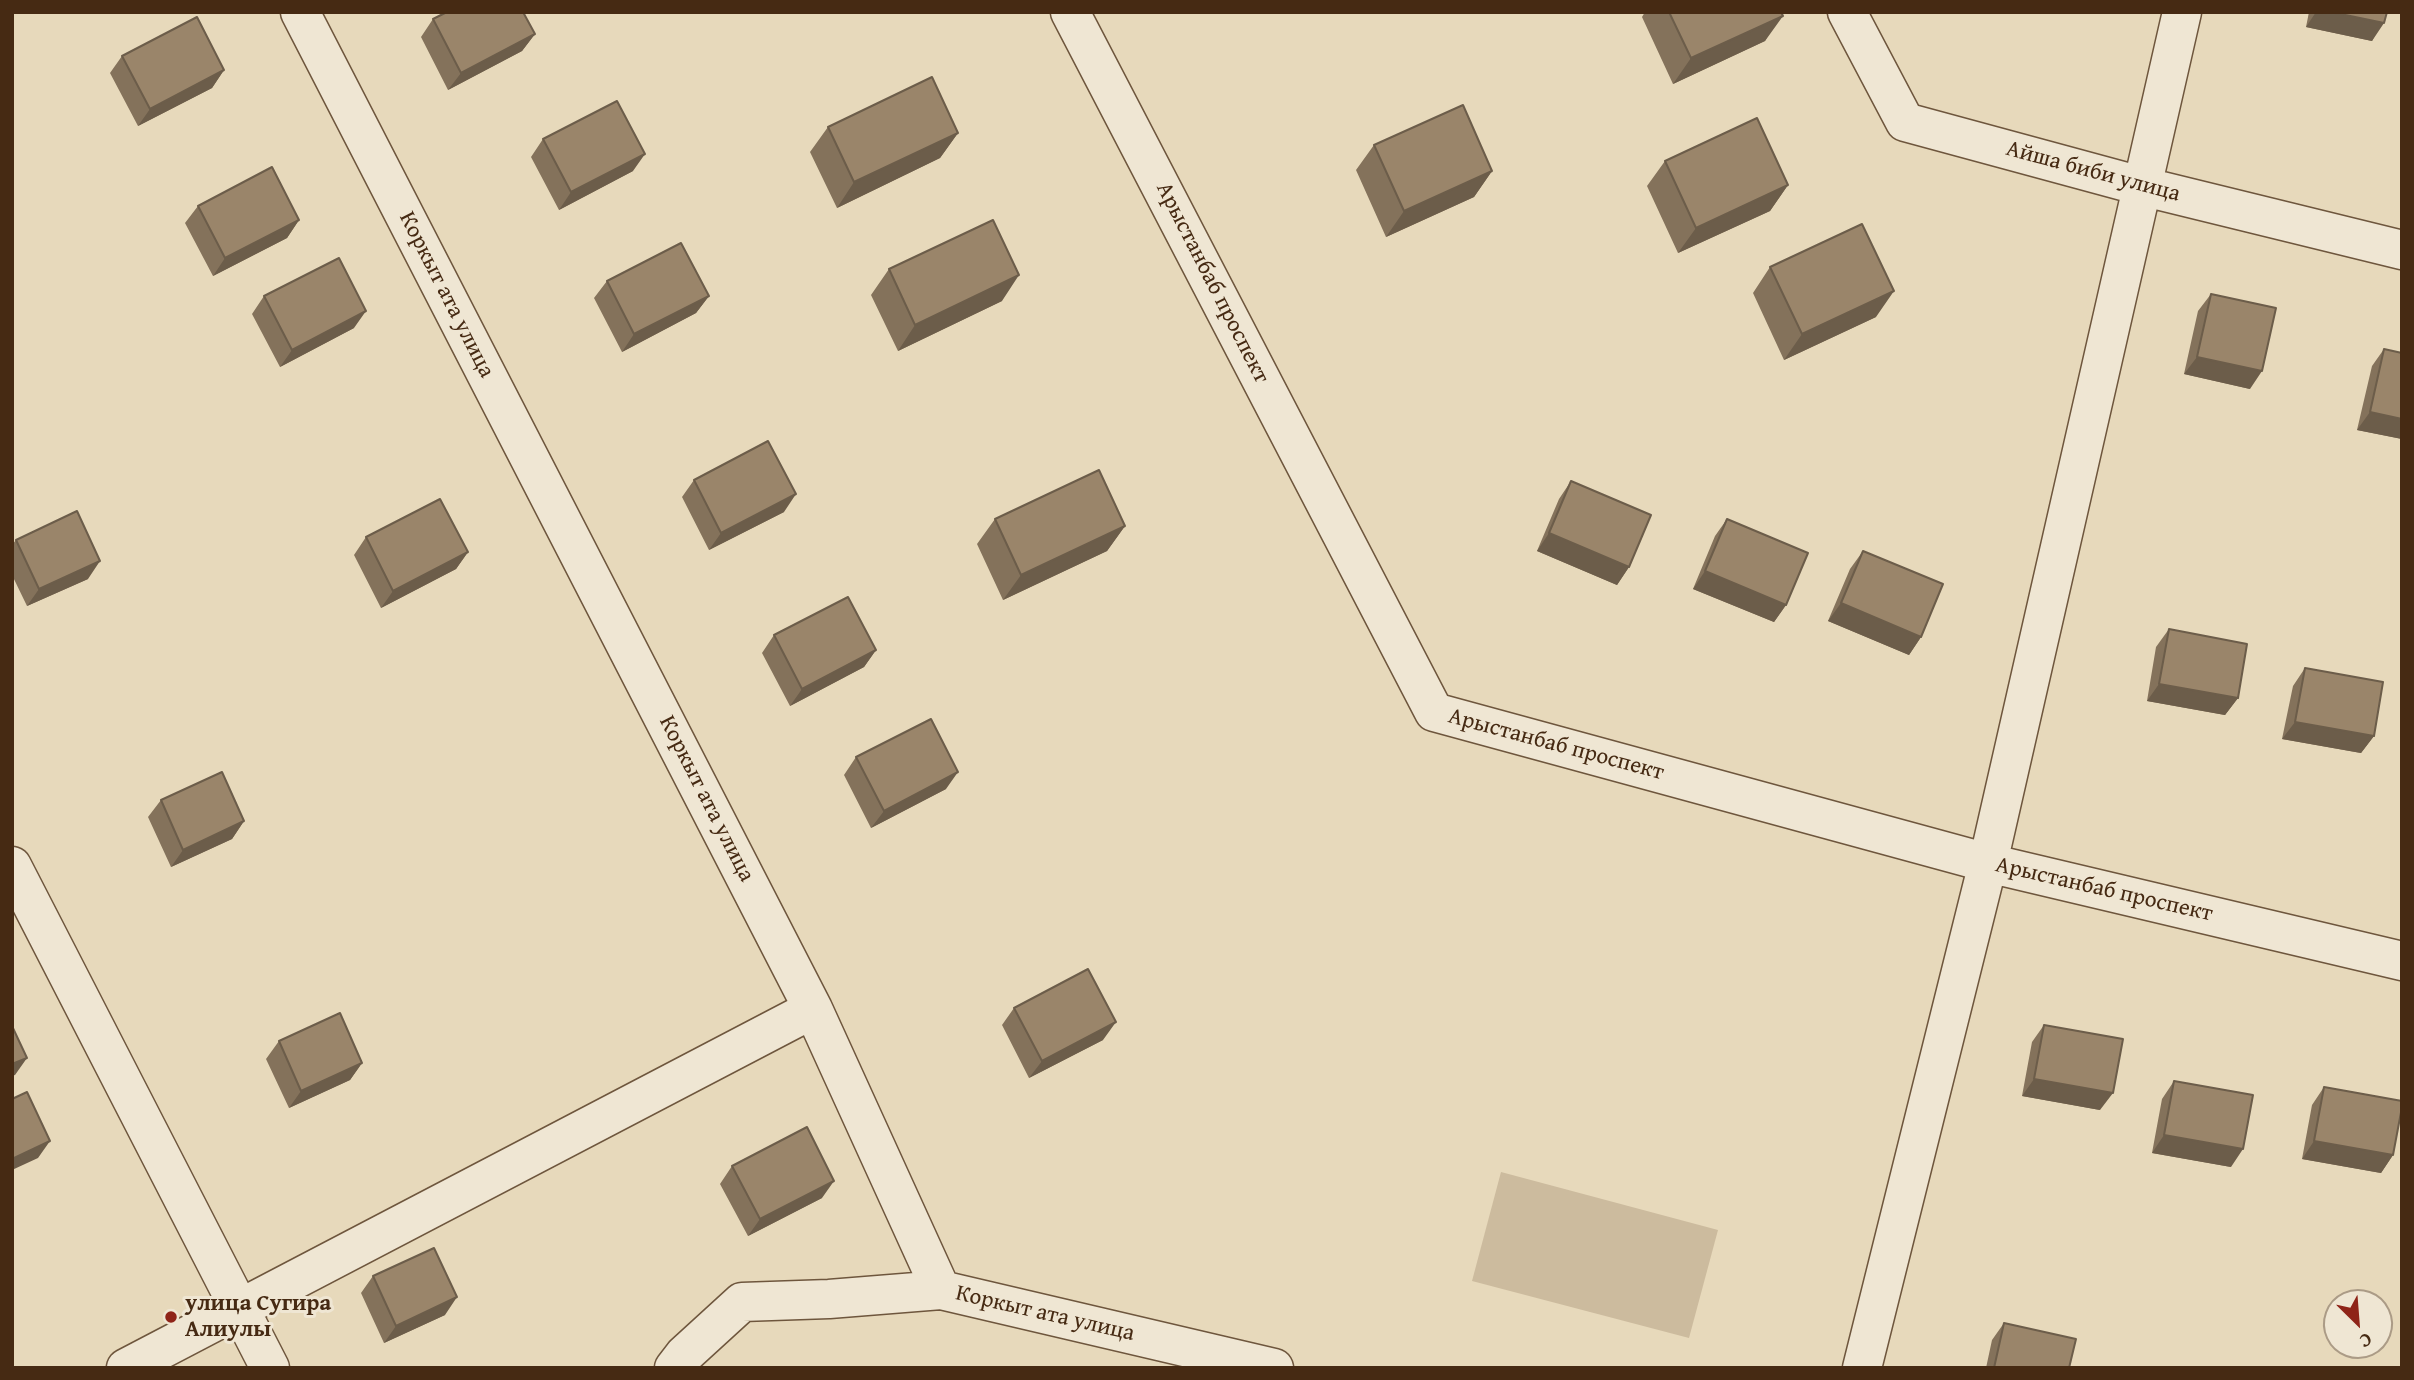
<!DOCTYPE html>
<html>
<head>
<meta charset="utf-8">
<style>
  body { margin:0 }
  #map { position:relative; width:2414px; height:1380px; overflow:hidden; background:#e7d9bb; font-family:"Gentium Book Plus",serif }
  canvas { display:block }
  .frame { position:absolute; inset:0; border:14px solid #462a13; pointer-events:none }
  .north { position:absolute; left:2323px; top:1289px; width:70px; height:70px; box-sizing:border-box; background:#efe6d3; border:2px solid #ab9b86; border-radius:50%; rotate:155deg; font-size:19px; font-weight:700; line-height:28px; text-align:center; color:#462a13 }
  .north::after { content:''; display:block; margin:auto; width:24px; height:32px; background:#8f2418; clip-path:polygon(50% 0,100% 100%,50% 72%,0 100%) }
</style>
</head>
<body>
<div id="map">
<canvas width="2414" height="1380"></canvas>
<div class="frame"></div>
<div class="north">С</div>
</div>
<script>
const g = document.querySelector('canvas').getContext('2d');
g.lineJoin = 'round';
function fill(path, color) { g.fillStyle = color; g.fill(path, 'evenodd'); }
function strokePath(path, color, width, dash) { g.strokeStyle = color; g.lineWidth = width; g.lineCap = dash ? 'butt' : 'round'; g.setLineDash(dash || []); g.stroke(path); }
function label(font, color, halo, rows, align = 'center') {
  g.font = font + ' "Gentium Book Plus",serif'; g.lineWidth = 6; g.setLineDash([]); g.textBaseline = 'middle'; g.strokeStyle = halo; g.fillStyle = color; for (const [text, x, y, turn = 0] of rows) {
    g.save(); g.translate(x, y); g.rotate((+turn || 0) * Math.PI / 180); g.textAlign = isNaN(turn) ? turn : align; if (halo) g.strokeText(text, 0, 0); g.fillText(text, 0, 0); g.restore();
  }
}
fill(new Path2D(`
  M1501,1172L1718,1230L1689,1338L1472,1281Z`), '#ccbb9e');
const minor = new Path2D(`
  M300,12L813,1009L941,1290L1274,1368
  M1070,12L1434,712L1988,863L2402,961
  M1847,12L1905,122L2141,186L2402,250
  M12,866L270,1368
  M126,1368L813,1009
  M674,1368L684,1355L742,1302L829,1299L941,1290
  M1862,1368L1988,863L2182,12`);
strokePath(minor, '#6e563d', 41);
strokePath(minor, '#efe6d3', 38);
fill(new Path2D(`
  M1645,12H1781L1765,41L1673,84L1642,17Z
  M2309,12H2387L2372,41L2306,27Z
  M433,19L535,34L522,51L448,90L421,37Z
  M122,56L224,70L212,88L138,126L110,73Z
  M828,127L958,133L940,158L837,208L810,152Z
  M543,139L633,171L559,210L531,157Z
  M1374,145L1492,171L1474,197L1386,237L1356,170Z
  M1665,161L1788,185L1770,211L1678,253L1647,186Z
  M198,206L299,220L287,238L213,276L185,223Z
  M1770,267L1876,317L1784,360L1753,293Z
  M889,269L1002,301L898,351L871,295Z
  M607,281L709,296L696,313L622,352L594,298Z
  M2211,294L2250,389L2184,374L2198,311Z
  M264,296L354,328L280,367L252,314Z
  M2384,349L2402,439L2357,430L2372,366Z
  M694,480L784,512L709,550L682,497Z
  M1571,481L1629,567L1617,585L1537,551L1559,499Z
  M995,519L1125,526L1107,551L1003,600L977,544Z
  M1727,519L1786,605L1774,622L1693,589L1715,536Z
  M366,537L468,552L456,569L381,608L354,555Z
  M16,540L88,579L27,606L12,575V545Z
  M1863,551L1921,637L1909,655L1828,621L1850,569Z
  M2169,629L2238,698L2225,715L2147,701L2156,647Z
  M774,635L876,650L864,667L790,706L762,653Z
  M2305,668L2374,736L2361,753L2282,739L2293,686Z
  M856,757L946,789L871,828L844,775Z
  M161,800L244,821L232,839L171,867L148,817Z
  M1014,1008L1103,1040L1029,1078L1002,1025Z
  M2044,1025L2100,1110L2022,1096L2032,1042Z
  M279,1041L362,1063L350,1080L289,1108L266,1059Z
  M2174,1081L2231,1167L2152,1153L2162,1099Z
  M2324,1087L2393,1155L2381,1173L2302,1159L2312,1105Z
  M732,1166L822,1198L748,1236L720,1184Z
  M373,1276L445,1315L384,1343L361,1293Z
  M2004,1323L2069,1368H1986L1992,1340Z`), '#84725b');
fill(new Path2D(`
  M2316,12H2331L2384,23L2372,41L2306,27Z
  M1783,16L1765,41L1673,84L1691,58Z
  M535,34L522,51L448,90L461,73Z
  M224,70L212,88L138,126L150,109Z
  M958,133L940,158L837,208L854,182Z
  M645,154L633,171L559,210L571,192Z
  M1492,171L1474,197L1386,237L1404,211Z
  M1788,185L1770,211L1678,253L1696,228Z
  M299,220L287,238L213,276L225,258Z
  M1019,275L1002,301L898,351L915,325Z
  M1894,291L1876,317L1784,360L1802,334Z
  M709,296L696,313L622,352L634,334Z
  M366,311L354,328L280,367L292,350Z
  M2197,357L2262,371L2250,389L2184,374Z
  M2370,412L2402,419V439L2357,430Z
  M796,494L784,512L709,550L721,533Z
  M1125,526L1107,551L1003,600L1021,575Z
  M1549,533L1629,567L1617,585L1537,551Z
  M468,552L456,569L381,608L393,591Z
  M100,561L88,579L27,606L39,589Z
  M1705,571L1786,605L1774,622L1693,589Z
  M1841,603L1921,637L1909,655L1828,621Z
  M876,650L864,667L790,706L802,689Z
  M2159,684L2238,698L2225,715L2147,701Z
  M2295,722L2374,736L2361,753L2282,739Z
  M958,772L946,789L871,828L884,811Z
  M244,821L232,839L171,867L183,850Z
  M1116,1022L1103,1040L1029,1078L1042,1061Z
  M27,1058L15,1075L12,1076V1064Z
  M362,1063L350,1080L289,1108L301,1091Z
  M2034,1079L2113,1093L2100,1110L2022,1096Z
  M2164,1135L2243,1149L2231,1167L2152,1153Z
  M50,1141L38,1158L12,1170V1159Z
  M2314,1141L2393,1155L2381,1173L2302,1159Z
  M834,1181L822,1198L748,1236L760,1219Z
  M457,1297L445,1315L384,1343L396,1326Z`), '#6c5d4a');
const building = new Path2D(`
  M447,12H523L535,34L461,73L433,19Z
  M1669,12H1781L1783,16L1691,58Z
  M2331,12H2387L2384,23Z
  M197,17L224,70L150,109L122,56Z
  M932,77L958,133L854,182L828,127Z
  M617,101L645,154L571,192L543,139Z
  M1463,105L1492,171L1404,211L1374,145Z
  M1757,118L1788,185L1696,228L1665,161Z
  M272,167L299,220L225,258L198,206Z
  M993,220L1019,275L915,325L889,269Z
  M1862,224L1894,291L1802,334L1770,267Z
  M681,243L709,296L634,334L607,281Z
  M339,258L366,311L292,350L264,296Z
  M2211,294L2276,308L2262,371L2197,357Z
  M2384,349L2402,353V419L2370,412Z
  M768,441L796,494L721,533L694,480Z
  M1099,470L1125,526L1021,575L995,519Z
  M1571,481L1651,515L1629,567L1549,533Z
  M440,499L468,552L393,591L366,537Z
  M77,511L100,561L39,589L16,540Z
  M1727,519L1808,553L1786,605L1705,571Z
  M1863,551L1943,584L1921,637L1841,603Z
  M848,597L876,650L802,689L774,635Z
  M2169,629L2247,644L2238,698L2159,684Z
  M2305,668L2383,682L2374,736L2295,722Z
  M931,719L958,772L884,811L856,757Z
  M222,772L244,821L183,850L161,800Z
  M1088,969L1116,1022L1042,1061L1014,1008Z
  M340,1013L362,1063L301,1091L279,1041Z
  M2044,1025L2123,1039L2113,1093L2034,1079Z
  M12,1026L27,1058L12,1064Z
  M2174,1081L2253,1095L2243,1149L2164,1135Z
  M2324,1087L2402,1101V1107L2393,1155L2314,1141Z
  M27,1092L50,1141L12,1159V1099Z
  M807,1127L834,1181L760,1219L732,1166Z
  M434,1248L457,1297L396,1326L373,1276Z
  M2004,1323L2076,1339L2069,1368H1994Z`);
fill(building, '#9a856a');
strokePath(building, '#6c5d4a', 2);
for (const [x, y, r, color] of [
  [171,1317,7,"#8f2418"]
]) { const dot = new Path2D(); dot.arc(x, y, r, 0, 2 * Math.PI); g.fillStyle = color; g.fill(dot); strokePath(dot, '#efe6d3', 2.5); }
label('23px', '#462a13', '#efe6d3', [
  ["Айша биби улица",2093,172,15],
  ["Арыстанбаб проспект",1212,283,63],
  ["Коркыт ата улица",446,295,63],
  ["Арыстанбаб проспект",1556,745,15],
  ["Коркыт ата улица",706,799,63],
  ["Арыстанбаб проспект",2104,890,13],
  ["Коркыт ата улица",1045,1314,13]
]);
label('bold 23px', '#462a13', '#efe6d3', [
  ["улица Сугира",185,1304],
  ["Алиулы",185,1330]
], 'left');
</script>
</body>
</html>
